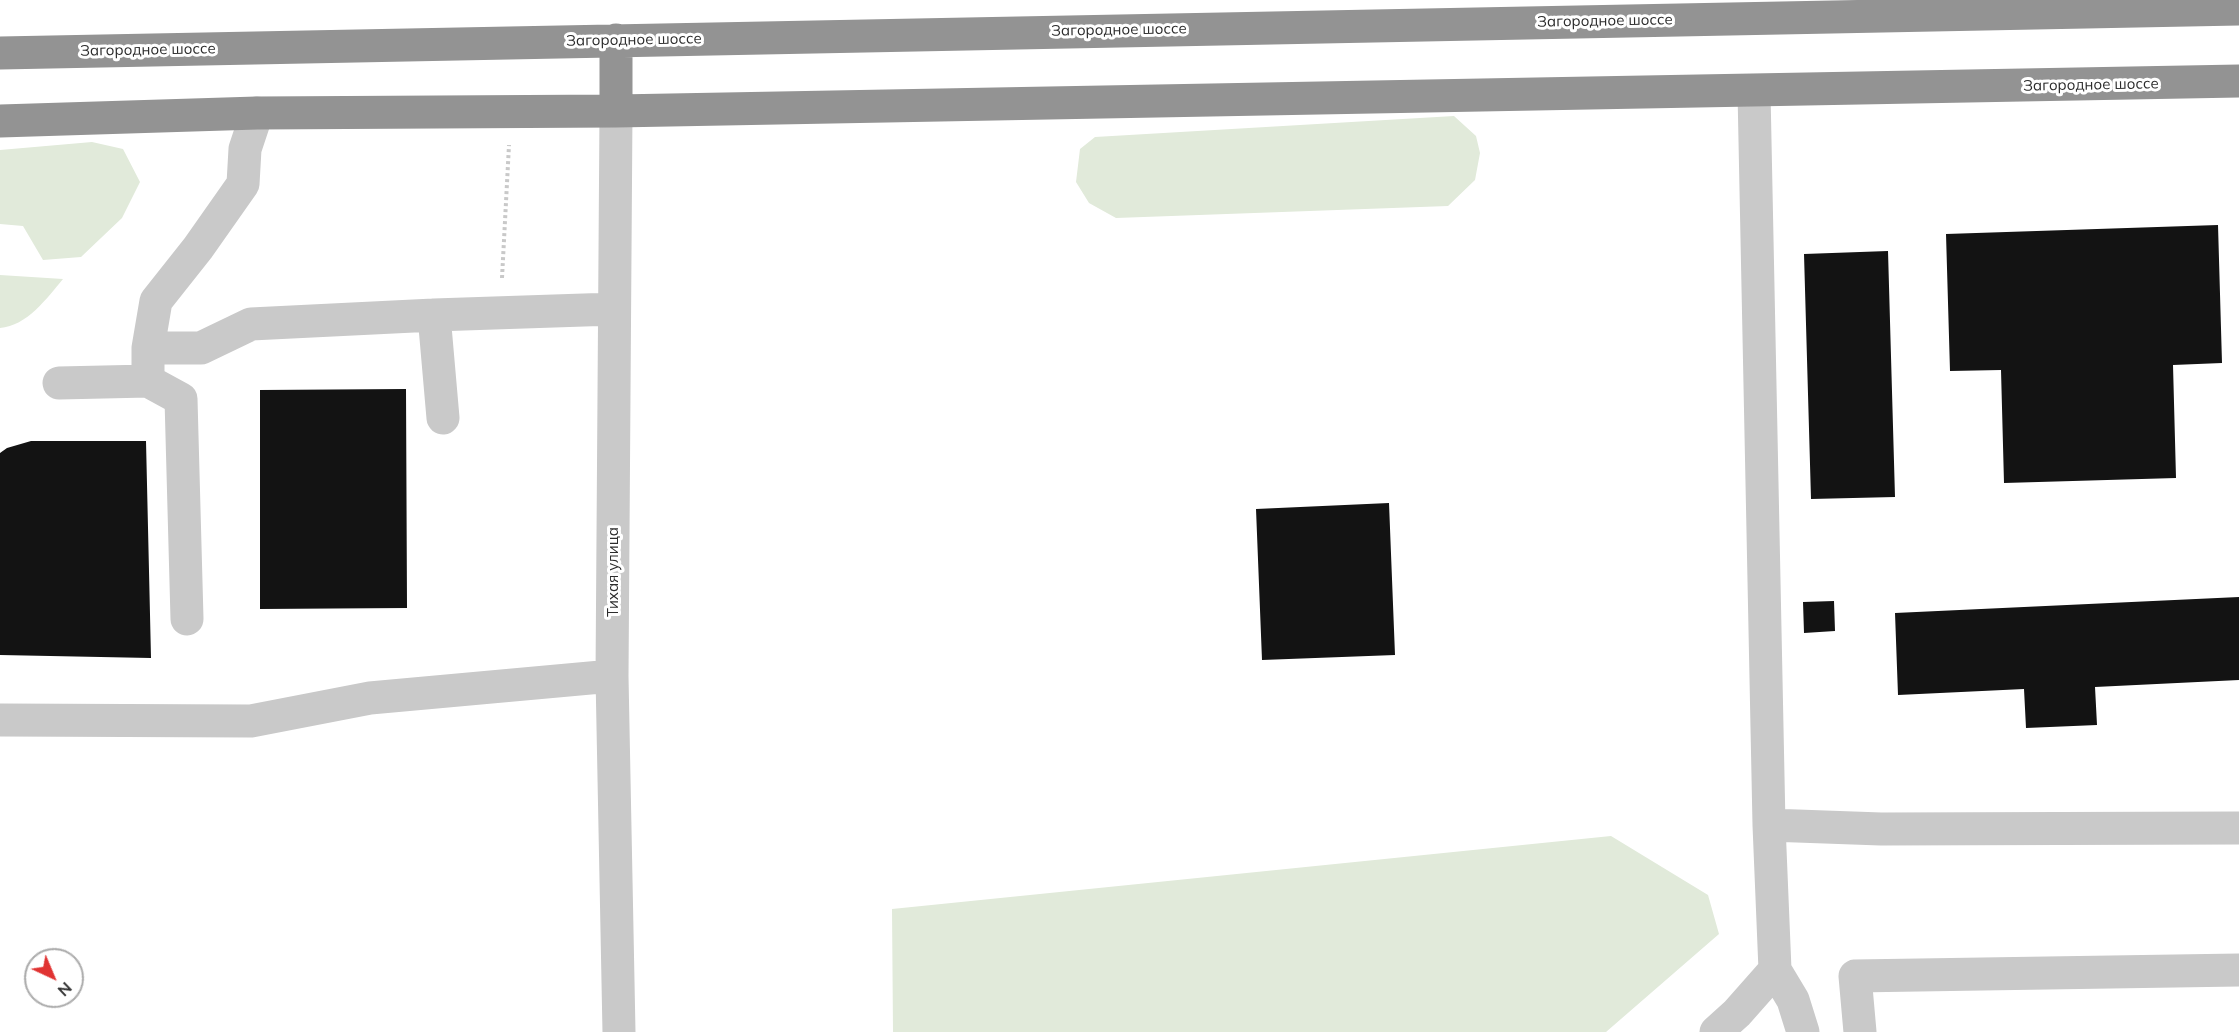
<!DOCTYPE html>
<html>
<head>
<meta charset="utf-8">
<style>
  body { margin:0 }
  #map { position:relative; width:2239px; height:1032px; overflow:hidden; background:#fff; font-family:Mulish,sans-serif }
  canvas { display:block }
  .north { position:absolute; left:24px; top:948px; width:60px; height:60px; box-sizing:border-box; background:#fff; border:2px solid #ababab; border-radius:50%; rotate:136deg; font-size:16px; font-weight:700; line-height:24px; text-align:center; color:#2c2c2c }
  .north::after { content:''; display:block; margin:auto; width:21px; height:27px; background:#e03332; clip-path:polygon(50% 0,100% 100%,50% 72%,0 100%) }
</style>
</head>
<body>
<div id="map">
<canvas width="2239" height="1032"></canvas>
<div class="north">N</div>
</div>
<script>
const g = document.querySelector('canvas').getContext('2d');
g.lineJoin = 'round';
function fill(path, color) { g.fillStyle = color; g.fill(path, 'evenodd'); }
function strokePath(path, color, width, dash) { g.strokeStyle = color; g.lineWidth = width; g.lineCap = dash ? 'butt' : 'round'; g.setLineDash(dash || []); g.stroke(path); }
function label(font, color, halo, rows, align = 'center') {
  g.font = font + ' Mulish,sans-serif'; g.lineWidth = 6; g.setLineDash([]); g.textBaseline = 'middle'; g.strokeStyle = halo; g.fillStyle = color; for (const [text, x, y, turn = 0] of rows) {
    g.save(); g.translate(x, y); g.rotate((+turn || 0) * Math.PI / 180); g.textAlign = isNaN(turn) ? turn : align; if (halo) g.strokeText(text, 0, 0); g.fillText(text, 0, 0); g.restore();
  }
}
fill(new Path2D(`
  M1454,116L1476,136L1480,153L1475,180L1448,206L1116,218L1089,203L1076,182L1080,149L1095,137Z
  M92,142L123,149L140,182L122,218L81,257L43,260L23,226L0,224V150Z
  M0,275L63,279C47,298 27,326 0,328Z
  M1611,836L1708,895L1719,934L1606,1032H893L892,909Z`), '#e1eada');
fill(new Path2D(`
  M2218,225L2222,363L2173,365L2176,478L2004,483L2001,370L1950,371L1946,234Z
  M1888,251L1895,497L1811,499L1804,254Z
  M406,389L407,608L260,609V390Z
  M31,441H146L151,658L0,655V453L7,448Z
  M1389,503L1395,655L1262,660L1256,509Z
  M2239,597V680L2095,687L2097,725L2026,728L2024,689L1898,695L1895,613Z
  M1834,601L1835,631L1804,633L1803,602Z`), '#131313');
strokePath(new Path2D(`
  M502,278L509,145`), '#c9c9c9', 4, [3, 3]);
strokePath(new Path2D(`
  M1754,92L1769,825L1881,829L2239,828
  M616,111L612,676L619,1032
  M148,348H201L251,324L434,315
  M148,381V348L156,301L198,248L243,184L245,149L257,113
  M59,383L148,381L181,399L187,619
  M443,418L434,315L614,309
  M0,720L251,721L370,698L612,676
  M1775,970L1793,1000L1803,1032
  M1716,1032L1737,1013L1775,970L1769,825
  M1860,1032L1855,976L2239,970`), '#c9c9c9', 33);
strokePath(new Path2D(`
  M616,40V111
  M0,53L2239,9
  M0,121L257,113L616,111L2239,81`), '#939393', 33);
label('15px', '#2c2c2c', '#fff', [
  ["Загородное шоссе",1605,21,-1],
  ["Загородное шоссе",1119,30,-1],
  ["Загородное шоссе",634,40,-1],
  ["Загородное шоссе",148,50,-1],
  ["Загородное шоссе",2091,85,-1],
  ["Тихая улица",613,572,-90]
]);
</script>
</body>
</html>
